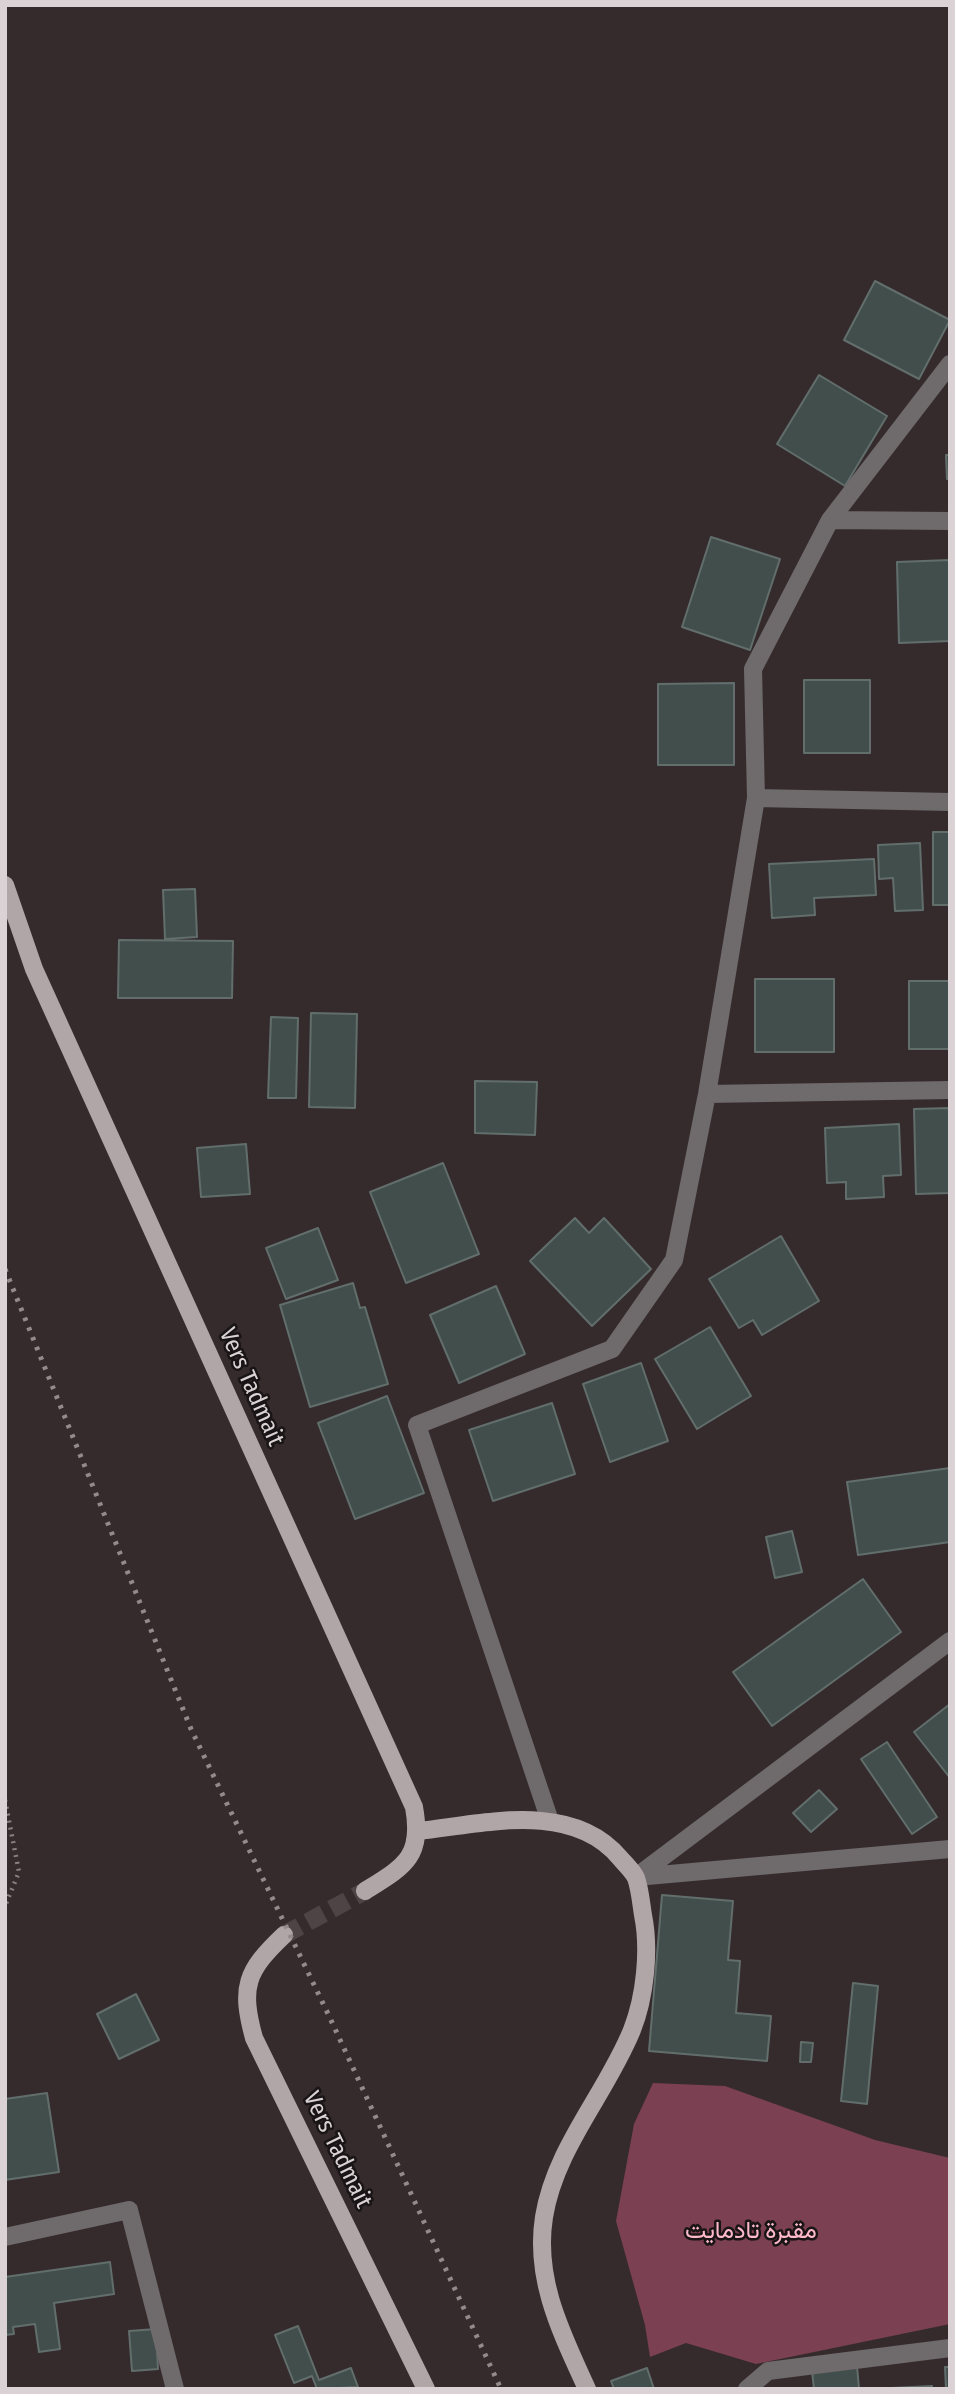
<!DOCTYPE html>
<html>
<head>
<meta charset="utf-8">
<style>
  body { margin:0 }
  #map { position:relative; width:955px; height:2394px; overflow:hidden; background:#352b2d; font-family:"Fira Sans Condensed",sans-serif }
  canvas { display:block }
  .frame { position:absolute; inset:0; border:7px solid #dad2d4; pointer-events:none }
</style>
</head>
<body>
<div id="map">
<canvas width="955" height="2394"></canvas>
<div class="frame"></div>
</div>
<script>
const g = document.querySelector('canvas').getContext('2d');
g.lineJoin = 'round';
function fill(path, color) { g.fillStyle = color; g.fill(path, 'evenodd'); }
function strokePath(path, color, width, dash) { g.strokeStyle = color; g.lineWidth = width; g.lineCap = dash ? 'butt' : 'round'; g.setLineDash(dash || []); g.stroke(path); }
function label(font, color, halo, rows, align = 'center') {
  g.font = font + ' "Fira Sans Condensed",Vazirmatn,sans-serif'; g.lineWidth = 5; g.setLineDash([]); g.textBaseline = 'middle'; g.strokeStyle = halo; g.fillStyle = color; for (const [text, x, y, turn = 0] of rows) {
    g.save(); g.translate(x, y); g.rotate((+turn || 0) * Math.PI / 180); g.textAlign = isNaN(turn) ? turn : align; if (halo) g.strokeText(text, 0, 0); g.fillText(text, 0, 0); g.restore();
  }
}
fill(new Path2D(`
  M653,2083L725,2086L875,2140L950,2158V2324L756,2364L686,2343L650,2357L645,2325L616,2221L634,2124Z`), '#7b4052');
const building = new Path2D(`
  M875,281L950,320L919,379L844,340Z
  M819,375L887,416L845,486L777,444Z
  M946,455H950V479H947Z
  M711,537L780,559L750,650L682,627Z
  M950,560V641L899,643L897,562Z
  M804,680H870V753H804Z
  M734,683V765H658V684Z
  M933,832H950V905H933Z
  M920,843L923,910L895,911L893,878L879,879L878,845Z
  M874,859L876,895L814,898L815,915L772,918L769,864Z
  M195,889L197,937L165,939L163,890Z
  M119,940L233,941L232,998H118Z
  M755,979H834V1052H755Z
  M909,981H950V1049H909Z
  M311,1013L357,1014L355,1108L309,1107Z
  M271,1017L298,1018L296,1098H268Z
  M475,1081L537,1082L535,1135L475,1133Z
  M950,1108V1193L916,1194L914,1109Z
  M899,1124L901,1175L883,1176L884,1197L846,1199V1182L827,1183L825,1128Z
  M246,1144L250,1194L201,1197L197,1148Z
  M443,1163L479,1254L406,1283L370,1192Z
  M575,1218L589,1233L604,1218L651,1269L592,1326L530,1261Z
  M318,1228L338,1280L286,1299L266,1248Z
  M781,1236L819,1301L762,1335L753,1320L739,1328L709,1279Z
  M353,1283L360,1308L365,1307L388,1384L310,1407L280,1305Z
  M496,1286L525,1354L459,1383L430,1315Z
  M710,1327L751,1396L697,1429L655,1359Z
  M641,1363L668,1441L610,1462L583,1384Z
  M387,1396L424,1493L355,1519L318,1423Z
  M552,1403L575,1474L493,1501L469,1430Z
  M950,1468V1542L858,1555L847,1482Z
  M792,1531L802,1572L775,1578L766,1537Z
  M863,1579L901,1632L772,1726L733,1672Z
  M950,1704V1778L914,1732Z
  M887,1742L937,1817L912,1834L861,1759Z
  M819,1790L837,1809L811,1832L793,1813Z
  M662,1895L733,1901L728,1960L740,1961L736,2013L771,2016L767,2061L649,2051Z
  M853,1983L878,1986L867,2104L841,2101Z
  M136,1994L159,2040L119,2059L97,2014Z
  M801,2042L813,2043L811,2062H800Z
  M47,2093L59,2172L5,2180V2099Z
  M110,2262L114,2294L54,2303L60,2349L39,2352L35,2324L13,2327L14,2334L5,2335V2277Z
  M298,2326L319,2380L351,2368L358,2387L317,2389L312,2376L294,2383L275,2335Z
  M156,2329L158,2369L132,2371L129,2331Z
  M857,2366L859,2389H814L812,2371Z
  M945,2367H950V2389H946Z
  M647,2368L654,2389H614L611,2381Z
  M932,2386V2389H871Z`);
fill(building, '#424e4c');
strokePath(building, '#616e6c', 2);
strokePath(new Path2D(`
  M284,1935L365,1891`), '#4e4446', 18, [18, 9]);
strokePath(new Path2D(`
  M5,1800L19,1872L5,1906`), '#887f81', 4.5, [2, 5]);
strokePath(new Path2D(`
  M830,520L950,521
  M756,798L950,802
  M707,1094L950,1090
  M550,1821L417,1425L612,1349L674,1260L707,1094L756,798L753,669L830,520L950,364
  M636,1877L950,1641
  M636,1877L950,1849
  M5,2237L129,2210L175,2389
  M747,2389L768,2371L950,2348`), '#6f6a6b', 18);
strokePath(new Path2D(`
  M5,885L34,969L414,1807C423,1857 405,1866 365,1891
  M418,1831C482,1824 572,1800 620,1858C625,1864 633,1871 636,1878C640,1889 641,1903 643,1915C650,1950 645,1997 632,2030C606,2094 555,2148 544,2217C534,2280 562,2334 587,2389
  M284,1935C246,1971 240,1987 254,2038L426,2389`), '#b0a5a7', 18);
strokePath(new Path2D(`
  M5,1269L191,1729L330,2018L501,2389`), '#938a8c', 5, [3.5, 7]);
label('24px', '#dad2d4', '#191516', [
  ["Vers Tadmait",251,1387,66],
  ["Vers Tadmait",337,2150,64]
]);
label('24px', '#feb9cb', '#191516', [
  ["مقبرة تادمايت",751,2231]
]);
</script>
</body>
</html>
